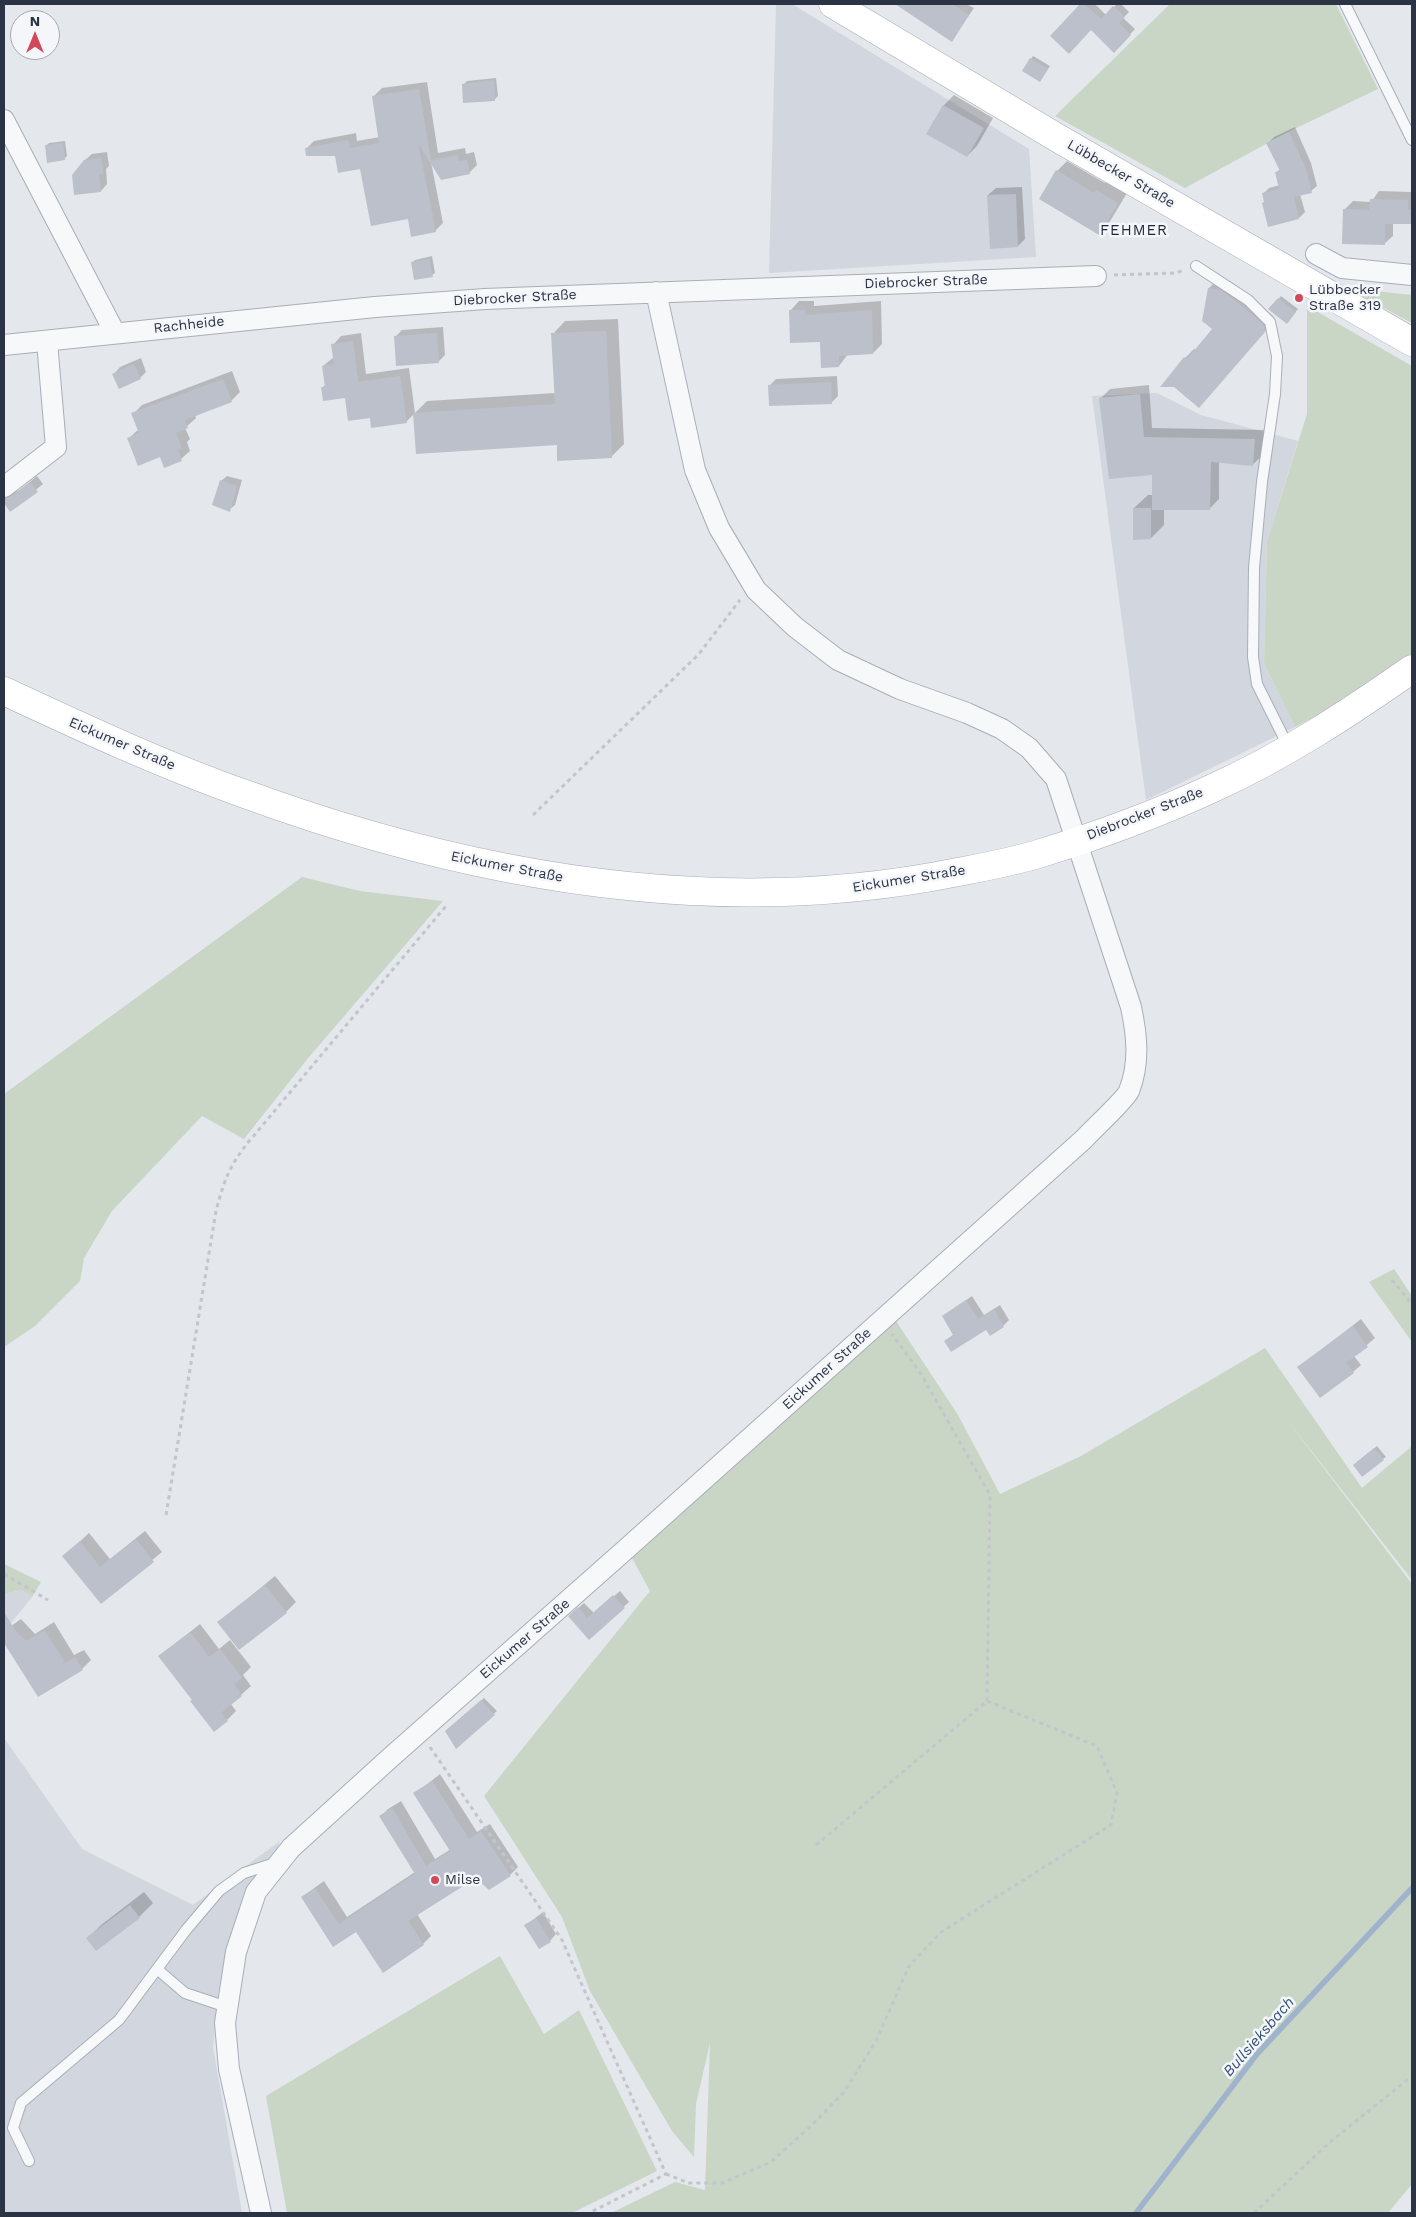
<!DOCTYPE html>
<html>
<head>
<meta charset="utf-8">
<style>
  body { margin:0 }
  #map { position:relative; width:1416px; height:2217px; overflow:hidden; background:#e4e7ec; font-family:"Work Sans",sans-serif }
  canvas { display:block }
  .frame { position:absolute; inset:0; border:5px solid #2b3445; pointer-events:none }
  .north { position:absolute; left:10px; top:10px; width:50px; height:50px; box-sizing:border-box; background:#f4f6f9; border:1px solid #a4a8b1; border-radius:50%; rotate:0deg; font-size:14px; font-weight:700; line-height:20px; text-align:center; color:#2b3445 }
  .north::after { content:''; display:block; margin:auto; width:18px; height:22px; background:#d1495b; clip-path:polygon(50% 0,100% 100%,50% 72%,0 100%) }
</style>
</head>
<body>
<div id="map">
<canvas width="1416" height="2217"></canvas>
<div class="frame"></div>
<div class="north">N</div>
</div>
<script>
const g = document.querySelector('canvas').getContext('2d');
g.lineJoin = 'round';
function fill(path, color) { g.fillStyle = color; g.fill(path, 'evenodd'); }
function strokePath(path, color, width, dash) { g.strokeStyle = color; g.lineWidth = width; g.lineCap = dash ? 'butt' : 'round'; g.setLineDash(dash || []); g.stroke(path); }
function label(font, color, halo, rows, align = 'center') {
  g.font = font + ' "Work Sans",sans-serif'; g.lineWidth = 5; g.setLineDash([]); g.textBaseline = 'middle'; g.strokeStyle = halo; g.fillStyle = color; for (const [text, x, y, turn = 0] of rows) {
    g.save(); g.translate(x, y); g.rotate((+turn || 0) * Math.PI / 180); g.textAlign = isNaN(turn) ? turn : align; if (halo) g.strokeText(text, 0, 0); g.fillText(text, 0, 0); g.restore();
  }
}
fill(new Path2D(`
  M776,4H792L1029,149L1036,257L769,273Z
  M1157,393L1201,415L1298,441L1267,541L1264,664L1295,727L1146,800L1092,396Z
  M22,1590L32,1597L11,1623L4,1628V1594Z
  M4,1738L82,1849L193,1905L280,1841L275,1855L247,1891L236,1919L227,1947L219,1988L213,2047L242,2213H5Z`), '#d2d6de');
fill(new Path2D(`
  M1170,4H1336L1378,89L1288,132L1185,188L1055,116Z
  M1346,288L1412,295V323Z
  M1307,306L1412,366V654L1326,711L1295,727L1264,664L1267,541L1307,414Z
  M302,877L360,891L443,901L309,1057L244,1139L202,1116L112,1211L84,1258L80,1281L35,1326L4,1347V1094Z
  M1394,1269L1412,1296V1342L1369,1282Z
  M896,1321L958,1415L1000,1494L1081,1456L1265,1348L1362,1488L1412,1446V1580L1285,1417L1412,1584V2184L1388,2213H611L675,2182L705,2190L710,2043L696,2104L694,2157L672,2131L590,1991L562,1917L484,1796L650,1591L632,1558Z
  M4,1564L41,1582L32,1597L22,1590L4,1594Z
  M500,1956L544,2034L579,2010L657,2171L572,2213H287L266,2096Z`), '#c9d6c5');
fill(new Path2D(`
  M896,4H966L974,8L952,40Z
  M1082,4H1095L1106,15L1117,4H1121L1129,12L1123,18L1135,29L1114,51L1091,29L1052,36Z
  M1033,56L1050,66L1040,81L1031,59Z
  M496,78L498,96L495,99L464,84L467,81Z
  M427,82L438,153L465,148L466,154L474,152L477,165L469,173L431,162L443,223L435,231L408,217L361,168L336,154L306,149L314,141L356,133L357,141L380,137L374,96L382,88Z
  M954,95L993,118L977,146L967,156L928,133L944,105Z
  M1295,127L1311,163L1317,186L1311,191L1300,194L1305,212L1299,218L1263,203L1265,201L1263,194L1269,188L1280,185L1277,172L1280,169L1268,143L1274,137Z
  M65,141L67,156L64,159L46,146L49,143Z
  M107,152L109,166L106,169L107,184L101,191L85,160L92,154Z
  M1067,161L1105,183L1107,181L1127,193L1109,223L1099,233L1041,198L1057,171Z
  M1022,187L1025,239L1018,246L988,195L996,188Z
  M1379,191L1412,192V222H1393V236L1384,244L1344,210L1353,201L1371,202Z
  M432,256L435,273L432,275L412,263L415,260Z
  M1218,279L1230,281L1240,288L1273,316L1274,321L1208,397L1185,358L1194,349L1196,350L1214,329L1209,288Z
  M1281,296L1298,309L1290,319L1270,309Z
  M799,301H814V306L881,301L882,344L873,353L848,354L839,366L822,341L790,311Z
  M618,319L624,444L611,457L414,414L406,422L371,416L346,396L322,388L326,384L323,366L334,357L333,345L341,336L361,333L366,374L409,368L415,413L427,401L555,393L553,334L565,321Z
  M443,327L445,355L438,362L396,336L402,330Z
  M141,358L146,372L140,378L114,374L120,367Z
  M232,371L240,392L231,401L195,415L196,418L185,428L190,439L187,442L190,451L181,459L161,456L129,438L139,429L133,414L142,405Z
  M837,376L838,396L831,403L770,385L776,379Z
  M1149,385L1152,428L1264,430L1262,456L1252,465L1219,462V499L1210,508H1164V525L1151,538L1134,508L1148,495H1153V474L1101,398L1110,389Z
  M37,476L43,484L11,510L4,501V497L8,492L19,491Z
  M227,476L242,480L235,505L229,510L221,481Z
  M972,1296L984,1315L1000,1305L1009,1320L1003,1326L987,1329L946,1341L954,1334L943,1316Z
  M1361,1319L1375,1338L1354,1356L1361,1365L1353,1372L1299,1367Z
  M1377,1446L1386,1457L1383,1459L1357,1462Z
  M145,1531L162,1552L101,1602L64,1556L89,1533L110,1559Z
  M275,1576L296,1602L286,1612L219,1622Z
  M620,1591L629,1602L589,1638L575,1611L584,1603L594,1613Z
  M21,1619L35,1634L54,1622L74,1655L84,1650L91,1660L82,1669L38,1695L4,1640V1631Z
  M200,1624L219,1649L230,1640L251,1667L243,1675L251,1686L231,1704L236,1711L227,1720L194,1700L160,1656Z
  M484,1698L497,1711L456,1747L450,1729Z
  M440,1774L477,1832L490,1824L518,1867L510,1875L476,1876L417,1914L431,1936L423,1944L357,1930L334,1945L302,1897L324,1881L347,1917L415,1872L380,1817L388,1809L401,1801L435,1859L451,1849L415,1794Z
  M144,1892L153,1903L139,1917L96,1949L88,1938L101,1925Z
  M543,1912L556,1934L550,1941L526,1925Z`), '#0003');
strokePath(new Path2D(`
  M1136,2213L1257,2054L1412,1888`), '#9fb4cc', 5.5);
fill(new Path2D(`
  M895,4H952L969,15L952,42Z
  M1080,4H1084L1101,19L1113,6L1125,17L1119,23L1131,35L1114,53L1091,30L1069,54L1050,36Z
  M1030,58L1048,69L1040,82L1022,71Z
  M494,80L495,101L463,103L462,84Z
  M419,89L431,160L458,155L459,161L467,160L470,174L441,180L418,143L436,232L411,237L408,219L371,226L360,169L338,173L335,156H306L305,148L348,140L350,148L379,143L372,96Z
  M943,105L984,128L967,157L926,134Z
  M1289,132L1306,169L1312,193L1294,197L1299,219L1268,227L1262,203L1264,202L1262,193L1279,189L1275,172L1280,171L1266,143Z
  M63,143L65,160L47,163L45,145Z
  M101,158L103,174H99L101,192L74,195L72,175L84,160Z
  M1056,170L1094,193L1096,190L1118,203L1099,235L1039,199Z
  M1016,194L1018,247L990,249L987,195Z
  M1370,199L1408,200V210H1412V224H1385V245L1342,244L1343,209L1369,210Z
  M429,259L433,277L414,280L411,262Z
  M1208,288L1220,290L1231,297L1264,325L1265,332L1199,408L1174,387H1160L1184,357L1187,359L1212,329L1202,321Z
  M1278,298L1296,312L1287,324L1268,309Z
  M789,310H805V315L872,310L873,354L839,356V367L821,368L820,342L790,343Z
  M606,331L612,458L557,461V445L416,454L413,413L555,404L551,333Z
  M437,333L439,363L396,366L394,336Z
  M353,341L358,382L400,376L407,423L371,428L370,418L348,421L345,398L323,401L321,387H325L322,366L334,364L331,344Z
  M134,364L141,379L119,389L112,374Z
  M223,379L232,402L185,420L188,428L176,433L182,449L178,450L182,461L164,468L160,457L138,466L127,438L139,433L131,413Z
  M831,382L832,404L769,406L768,385Z
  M1140,394L1144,437L1255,439L1253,466L1211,462L1210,510H1152V475L1109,479L1099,398Z
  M220,480L237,486L230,512L212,505Z
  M30,482L38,492L10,512L4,503V499L11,496Z
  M1133,508H1151V539L1133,540Z
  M966,1300L978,1319L994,1309L1004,1327L990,1336L986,1330L951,1352L944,1341L953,1335L942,1316Z
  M1353,1326L1368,1347L1346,1363L1354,1373L1320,1398L1297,1367Z
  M1374,1448L1384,1460L1362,1477L1353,1465Z
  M136,1539L154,1562L101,1604L62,1556L80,1541L100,1567Z
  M265,1585L287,1613L239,1650L217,1622Z
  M613,1595L625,1608L589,1640L568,1616L578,1607L587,1618Z
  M4,1612L17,1633L26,1641L45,1630L65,1663L75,1657L83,1670L38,1697L4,1643Z
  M190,1632L209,1657L220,1649L242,1678L234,1684L242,1696L221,1713L228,1721L214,1732L190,1701L192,1700L158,1656Z
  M481,1700L495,1715L456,1749L445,1731Z
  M432,1781L469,1839L481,1831L511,1876L489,1890L476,1878L408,1921L424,1945L383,1973L356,1932L333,1947L301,1897L315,1888L339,1924L415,1874L379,1816L392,1808L426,1866L450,1851L413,1793Z
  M130,1905L140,1918L96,1951L86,1938Z
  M536,1918L551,1942L539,1949L524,1925Z`), '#bbc0ca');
const service = new Path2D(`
  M1345,4L1412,140
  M1196,266L1248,300L1270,322L1277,356L1275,394L1262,482L1254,568L1253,657L1257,684L1289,748
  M157,1969L185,1993L227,2007
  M29,2161L13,2128L21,2103L119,2020L186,1930L219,1891L244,1873L275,1863`);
const minor = new Path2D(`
  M4,120L115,333
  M1316,254L1342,268L1412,275
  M4,345L375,307L485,299L1096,276
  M4,487L56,447L47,342
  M261,2213L229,2069L225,2023L236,1952L256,1892L291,1848L390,1758L625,1550L1084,1139C1093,1129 1125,1100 1129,1091C1140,1063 1137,1035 1131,1007L1056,779L1029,748L1002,729L967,713L900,689L838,660L795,627L756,590L719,528L695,470L656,292`);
const secondary = new Path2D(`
  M833,4L1061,140L1412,342
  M4,691C83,728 163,765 245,794C472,877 717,921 958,872C984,867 1012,862 1038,854C1097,836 1157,814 1213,788C1284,756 1349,713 1412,669`);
strokePath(service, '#a9aeb7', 12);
strokePath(minor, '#a9aeb7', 22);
strokePath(secondary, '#a9aeb7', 29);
strokePath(new Path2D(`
  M1114,275L1176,273L1184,270
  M533,815L699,654L740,600
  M1392,1280L1412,1304
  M166,1515L216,1211C224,1180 230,1164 251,1139L446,906
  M4,1574L48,1600
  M430,1747L562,1940L666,2174L589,2213
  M816,1845L987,1701L990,1495L921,1374L892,1334
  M666,2174L689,2183H722L771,2162L812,2125L844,2092L876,2041L909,1966L941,1932L1111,1825L1117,1793L1097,1746L987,1701
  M1254,2213L1329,2143L1412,2076`), '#c2c5cb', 3, [4, 4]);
strokePath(service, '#f7f8fa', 10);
strokePath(minor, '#f7f8fa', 20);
strokePath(secondary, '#fff', 28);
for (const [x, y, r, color] of [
  [1299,298,5,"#d1495b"],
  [435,1880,5,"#d1495b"]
]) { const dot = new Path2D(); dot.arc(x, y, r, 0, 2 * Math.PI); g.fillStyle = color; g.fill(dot); strokePath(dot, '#f4f6f9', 2); }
label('14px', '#2b3445', '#f4f6f9', [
  ["Lübbecker Straße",1121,174,30],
  ["Diebrocker Straße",926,282,-2],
  ["Diebrocker Straße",515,298,-3],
  ["Rachheide",189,325,-6],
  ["Eickumer Straße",122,744,23],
  ["Diebrocker Straße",1145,814,-21],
  ["Eickumer Straße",507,867,11],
  ["Eickumer Straße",909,879,-9],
  ["Eickumer Straße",827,1369,-42],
  ["Eickumer Straße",525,1639,-41]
]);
label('14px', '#2b3445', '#f4f6f9', [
  ["Lübbecker",1309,290],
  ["Straße 319",1309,306],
  ["Milse",445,1880]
], 'left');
g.letterSpacing = '1px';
label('15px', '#1d2536', '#f4f6f9', [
  ["FEHMER",1134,231]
]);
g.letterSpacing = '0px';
label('italic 15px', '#34527a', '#f4f6f9', [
  ["Bullsieksbach",1259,2037,-49]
]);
</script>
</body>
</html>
